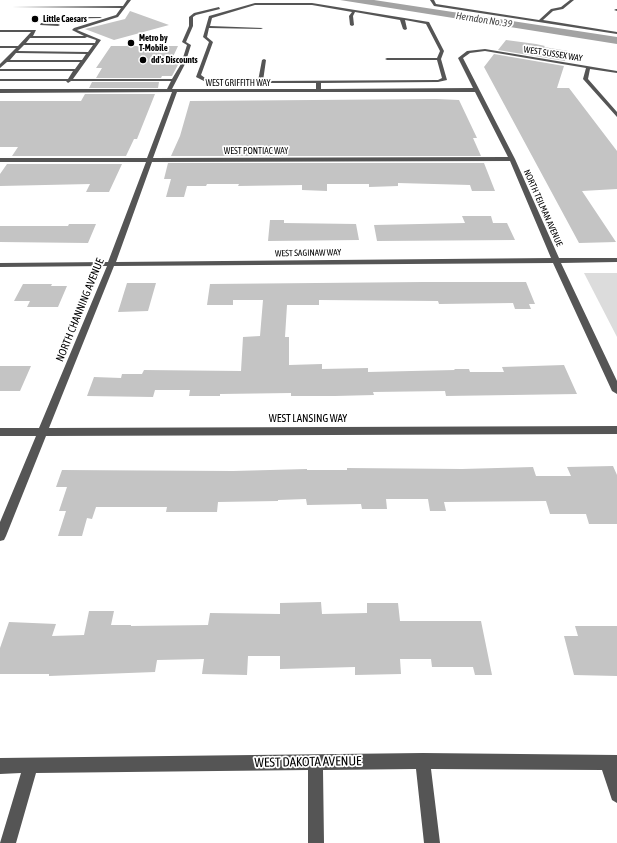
<!DOCTYPE html>
<html>
<head>
<meta charset="utf-8">
<style>
  body { margin:0 }
  canvas { display:block; background:#fff }
</style>
</head>
<body>
<canvas width="617" height="843"></canvas>
<script>
const g = document.querySelector('canvas').getContext('2d');
g.lineJoin = 'round';
function fill(path, color) { g.fillStyle = color; g.fill(path, 'evenodd'); }
function strokePath(path, color, width, dash) { g.strokeStyle = color; g.lineWidth = width; g.lineCap = dash ? 'butt' : 'round'; g.setLineDash(dash || []); g.stroke(path); }
function label(font, color, halo, rows, align = 'center') {
  g.font = font + ' "Asap Condensed",sans-serif'; g.lineWidth = 3.5; g.setLineDash([]); g.textBaseline = 'middle'; g.strokeStyle = halo; g.fillStyle = color; for (const [text, x, y, turn = 0] of rows) {
    g.save(); g.translate(x, y); g.rotate((+turn || 0) * Math.PI / 180); g.textAlign = isNaN(turn) ? turn : align; if (halo) g.strokeText(text, 0, 0); g.fillText(text, 0, 0); g.restore();
  }
}
fill(new Path2D(`
  M584,273H617V337Z`), '#dcdcdc');
fill(new Path2D(`
  M340,0H374L617,37V44Z`), '#a3a3a3');
fill(new Path2D(`
  M130,11L169,25L114,40L85,29L125,19Z
  M506,40L536,44L545,46L544,47L568,51L565,61L498,50Z
  M111,46H178L172,59H181L172,76H162L161,78H96L102,68H96Z
  M494,54L564,66L557,88H569L617,151V189L582,191L616,242L579,243L484,67Z
  M92,82H159L158,88H89Z
  M85,94H155L137,139H134L126,156H12L18,147H0V101H81Z
  M436,99L459,100L477,138H473L481,156H171L180,136L190,101Z
  M168,163H484L495,191H472L470,185L398,183V186L369,187V184H327V191L302,190V185L238,186L239,184H207L206,186H187L184,197H166L171,179H164Z
  M7,164H122L109,192H86L90,184L0,186V174Z
  M462,216H491L493,223H507L515,240L377,241L374,225L465,223Z
  M270,220H284V223L356,224L359,240L268,241Z
  M69,224H96L88,243L0,242V226H68Z
  M423,282H526L535,304H529L531,309H515L513,303L439,304L438,301L319,300V305H287L285,337H289V365L322,364V369L368,368V372L455,370L454,369H469L470,372H504L502,367L564,365L577,394L446,396L445,391L373,392L374,395L335,396H291V393L220,394V396H189L190,390H155L153,397L87,396L94,377L121,378L122,374H142L144,370L241,371L243,337L260,336L263,300H233V305H207L210,284Z
  M127,283H156L148,311L118,312Z
  M23,284H52L51,286H67L58,307H27L30,301H14Z
  M0,366H31L20,391H0Z
  M613,466L617,475V524H589L586,514H550L546,501L444,502L446,511H430L428,499H386L387,509H362L361,504L307,505L306,499L278,500V501L218,502L217,512H166L167,507H96L92,519L87,518L82,536H58L66,511H59L67,487H56L62,470L233,471L307,469V470H347V468L462,469L533,467L536,476H571L567,467Z
  M321,602L322,614L367,613V603H398L400,621H481L492,675H475L473,667H432L431,659H400L401,674L355,675V667L280,669V656H248L247,675L202,674L204,659L157,660L155,672L49,676V674H0V648L9,622L56,624L52,636L84,635L89,611H114L111,625H131V626L208,625L210,613L280,614V603Z
  M575,626H617V676L574,675L564,636H578Z`), '#c4c4c4');
fill(new Path2D(`
  M127,0H131L118,17L77,30L101,40L73,79H172L181,64L187,45L182,42L189,26V17L194,13L219,7L220,9L196,15L193,17V26L186,42L191,45L185,64L172,89H316V83H208L196,77L209,42L203,37L209,16L255,3H312L429,22L444,51L441,59L447,80L438,82L321,83V89L473,88L458,58L467,51L485,49L617,71V73L590,69L588,79L617,112V117L583,79L586,68L485,51L470,53L463,58L515,159L559,258H617V262L561,263L617,381V394L612,391L553,263L114,266L49,428L617,426V434L46,436L6,536L4,540L0,541V522L36,436H0V428H39L107,266L0,267V263L108,262L146,162H0V158H147L172,92L0,93V89H167L171,81H71L68,83L66,81H0V79H68L73,71H0V69H75L80,62H7L0,68V64L16,48H0V46H18L31,32H0V30H36L33,36H84L72,30L74,28L116,15L121,8L12,7L123,6ZM255,5H312L352,12L349,16L350,25L352,26L354,25L353,16L355,12L400,20L403,29L405,30L407,29L405,20L426,24L440,51L437,58H387L385,59L387,60H437L442,78L438,80L263,81L266,60L264,59L262,60L258,81H209L201,75L213,42L207,37L209,28L261,29L263,28L210,26L212,18ZM87,37L96,40L95,43H26L30,38H85ZM24,45H93L88,52L18,51ZM16,53L86,54L82,60H10ZM177,92H475L508,157L153,158ZM510,161L551,258L116,262L152,162Z
  M430,0H434L436,4L539,20L551,9L561,7L570,0H574L563,9L553,11L543,20L617,32V34L434,6Z
  M616,9H617V11L614,10Z
  M48,17H100L102,18L47,19Z
  M41,23L58,24L60,25L58,26L40,25Z
  M423,753L617,755V803L612,800L602,770L431,769L440,843H424L416,769L323,770L324,843H308V770L36,773L16,843H0L21,773L0,774V758Z`), '#555');
for (const [x, y, r, color] of [
  [35,19,4,"#000"],
  [131,43,4,"#000"],
  [143,60,4,"#000"]
]) { const dot = new Path2D(); dot.arc(x, y, r, 0, 2 * Math.PI); g.fillStyle = color; g.fill(dot); strokePath(dot, '#fff', 1.5); }
label('bold 9px', '#000', '#fff', [
  ["Little Caesars",43,19],
  ["Metro by",139,38],
  ["T-Mobile",139,48],
  ["dd's Discounts",151,60]
], 'left');
label('9px', '#000', '#fff', [
  ["WEST SUSSEX WAY",553,54,9],
  ["WEST GRIFFITH WAY",238,83],
  ["WEST PONTIAC WAY",256,151],
  ["NORTH TEILMAN AVENUE",543,208,66],
  ["WEST SAGINAW WAY",308,253,-1]
]);
label('italic 10px', '#444', '#fff', [
  ["Herndon No. 39",484,20,9]
]);
label('11px', '#000', '#fff', [
  ["NORTH CHANNING AVENUE",80,310,-68],
  ["WEST LANSING WAY",308,419]
]);
label('13px', '#000', '#fff', [
  ["WEST DAKOTA AVENUE",308,762,-1]
]);
</script>
</body>
</html>
